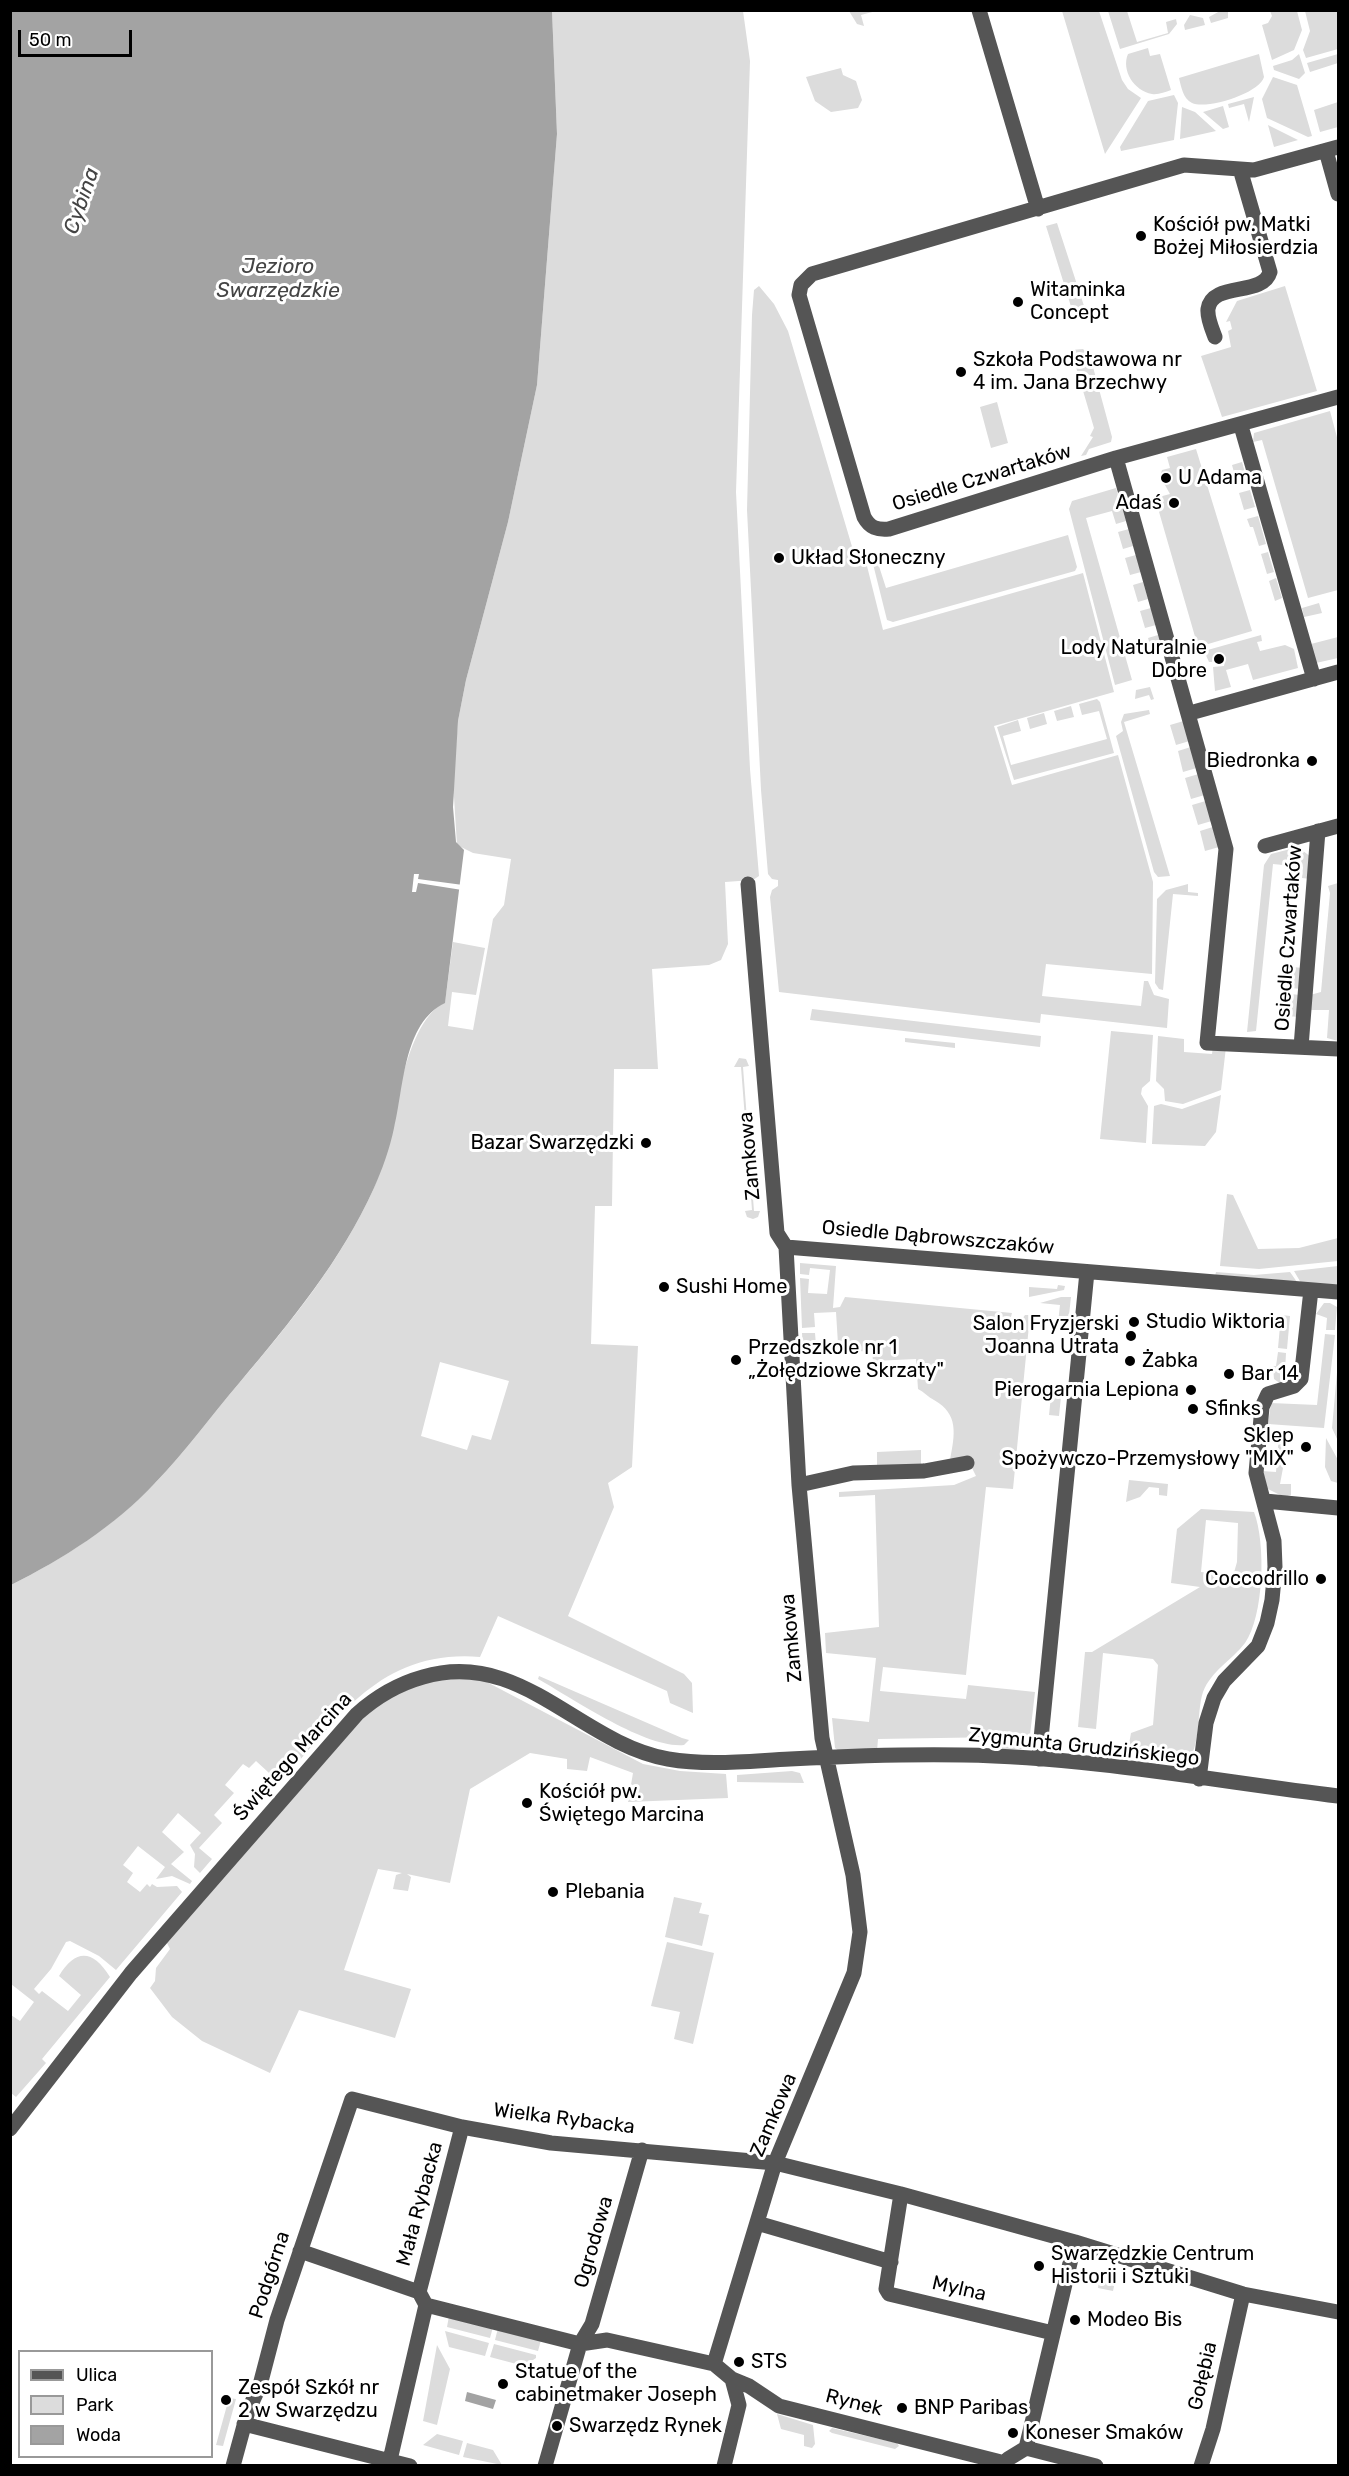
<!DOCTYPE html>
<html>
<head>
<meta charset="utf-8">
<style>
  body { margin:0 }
  #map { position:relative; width:1349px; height:2476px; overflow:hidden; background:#fff; font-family:Rubik,sans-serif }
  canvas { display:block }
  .frame { position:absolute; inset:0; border:12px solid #000; pointer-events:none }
  .legend { position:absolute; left:18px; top:2350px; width:195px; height:108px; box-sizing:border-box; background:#fff; border:2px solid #999; margin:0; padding:8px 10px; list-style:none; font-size:18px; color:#000 }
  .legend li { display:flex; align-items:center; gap:12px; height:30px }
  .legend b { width:30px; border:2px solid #999 }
  .scale { position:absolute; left:18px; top:30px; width:114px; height:27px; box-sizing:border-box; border:3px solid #000; border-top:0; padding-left:8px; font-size:18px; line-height:21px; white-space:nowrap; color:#000; -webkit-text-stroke:4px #fff; paint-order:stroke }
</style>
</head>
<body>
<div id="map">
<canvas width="1349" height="2476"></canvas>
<div class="frame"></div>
<ul class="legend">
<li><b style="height:8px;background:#555"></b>Ulica</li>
<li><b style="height:16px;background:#dcdcdc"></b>Park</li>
<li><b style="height:16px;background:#a3a3a3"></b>Woda</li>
</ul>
<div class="scale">50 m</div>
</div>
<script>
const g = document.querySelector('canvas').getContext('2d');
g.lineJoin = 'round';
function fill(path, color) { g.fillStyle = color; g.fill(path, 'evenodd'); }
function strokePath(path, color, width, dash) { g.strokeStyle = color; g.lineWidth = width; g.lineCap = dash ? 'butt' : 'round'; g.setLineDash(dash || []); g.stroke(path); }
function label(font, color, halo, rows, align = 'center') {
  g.font = font + ' Rubik,sans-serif'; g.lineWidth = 6; g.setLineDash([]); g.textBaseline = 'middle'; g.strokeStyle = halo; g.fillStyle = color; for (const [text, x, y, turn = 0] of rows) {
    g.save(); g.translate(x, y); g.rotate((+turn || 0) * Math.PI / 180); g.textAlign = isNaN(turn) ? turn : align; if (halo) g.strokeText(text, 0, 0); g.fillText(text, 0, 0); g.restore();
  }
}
fill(new Path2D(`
  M552,11H743L750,61L736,492L750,769L759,876L753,880L725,882L728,944L721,960L709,965L652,969L658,1069H614L612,1206H595L591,1344L638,1346L632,1467L608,1483L614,1507L568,1616L684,1674L692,1683L693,1713L670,1703L667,1691L498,1616L480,1657C380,1649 339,1718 280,1783L256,1761L249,1768L243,1764L225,1785L234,1793L214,1815L222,1823L199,1848L212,1859L200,1873L194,1867L195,1854L190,1845L201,1833L178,1813L162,1832L184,1852L171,1864L192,1881L190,1884L172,1876L156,1879L165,1867L138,1846L123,1865L133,1873L127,1882L140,1892L147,1884L150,1887L152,1884L157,1887L177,1886L182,1892L116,1970L99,1956L70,1941L66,1942L51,1969L34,1989L39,1994L42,1991L68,2011L81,1995L59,1976C76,1948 93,1950 110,1977L42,2059L46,2063L16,2097L11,2093V2015L20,2021L34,2002L11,1984V1585C63,1559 114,1526 155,1483C185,1452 211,1416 240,1382C291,1322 341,1261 374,1188C395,1140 399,1026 445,1002L453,942L485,948L476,995L452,992L448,1026L473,1030L493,919L504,905L511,859L473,853L457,845L453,781L458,721L466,680L508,522L537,385L557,134ZM440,1362L509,1381L491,1440L472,1435L467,1450L421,1436Z
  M849,11V10L876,11L861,15L864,26L857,24Z
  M1062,11H1099L1122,80L1128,89L1141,98L1105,154Z
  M1108,11H1127L1137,42L1168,33L1166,22L1176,19L1177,24L1169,34L1120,49Z
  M1220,11H1228V18L1211,23L1209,17Z
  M1270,11H1297L1302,30L1294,50L1272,60L1262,25L1268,23L1272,16Z
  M1305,11H1338V49L1306,58L1303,50L1310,31Z
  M1190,15L1203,18L1205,25L1185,30L1184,25Z
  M1148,48L1150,56L1160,54L1171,90C1165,92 1158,95 1152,94C1134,91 1121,70 1128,54Z
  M1259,54L1264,77C1260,93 1207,110 1192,103C1183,99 1181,86 1179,78Z
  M1299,54L1305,73L1299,79L1274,70L1273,66L1292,60Z
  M1338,54V63L1310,72L1307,63Z
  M841,68L843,75L856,81L862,100L858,108L831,112L815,101L806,77Z
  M1273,77L1297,85L1312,136L1308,137L1267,118L1262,99Z
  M1174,95L1178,103L1174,140L1121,151L1120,147L1148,101Z
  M1254,97L1249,122L1244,104L1229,108L1228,104Z
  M1338,102V127L1320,132L1314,110Z
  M1223,106L1229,127L1223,129L1203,112Z
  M1182,107L1195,112L1216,131L1180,139Z
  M1268,125L1298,140L1274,147Z
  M1057,223L1084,306L1082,310L1073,313L1046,226Z
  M759,286L774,304L788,331L856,560L865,558L883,630L1083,573L1114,692L994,726L1012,785L1118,755L1153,882L1152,974L1046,964L1042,996L1141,1006L1144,981H1148L1154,995L1169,999L1167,1028L1041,1014L1040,1023L779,992L770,897L772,890L778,886V880L772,879L768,874L761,790L747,510L752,315L754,290Z
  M1285,286L1317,391L1222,417L1201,356L1231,347L1228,331L1232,329L1230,321L1226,322L1237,301Z
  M1083,349L1090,356L1112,437L1111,442L1089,449L1086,455L1081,456L1093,437L1090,436L1094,428L1071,350Z
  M997,402L1008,443L991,448L980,407Z
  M1330,411L1338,441V590L1308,598L1262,440L1253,442L1254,433Z
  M1196,449L1252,631L1198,647L1155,498L1170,494L1160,476L1162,470L1170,468L1167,457Z
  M1242,462L1247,480L1237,483L1232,465Z
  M1116,488L1126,521L1116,524L1112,511L1086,518L1132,680L1115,685L1069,509L1072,501Z
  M1250,490L1255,507L1244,510L1239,493Z
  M1258,516L1266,544L1259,546L1253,527H1250L1247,519Z
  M1129,529L1133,546L1123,549L1118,532Z
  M1068,535L1077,567L1075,571L893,622L887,620L873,564L878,563L886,588Z
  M1268,552L1274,572L1267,574L1261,554Z
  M1136,555L1141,572L1130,575L1125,558Z
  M1276,578L1282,598L1275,601L1269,581Z
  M1143,582L1148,599L1138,602L1133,585Z
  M1319,603L1322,613L1304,617L1302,608Z
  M1151,608L1156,625L1145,628L1140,611Z
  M1158,635L1163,652L1153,655L1148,638Z
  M1261,635L1262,641L1257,642L1260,651L1285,645L1294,649L1298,668L1253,680L1248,664L1226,670L1231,687L1215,691L1213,667L1224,666L1226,657L1216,653L1212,662H1209L1204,651Z
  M1338,637V658L1316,663L1311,644Z
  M1150,687L1154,699L1151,700L1149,695L1135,699L1136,690Z
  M1097,699L1100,702L1114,753L1014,780L997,727L1018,720L1021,731L1003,736L1011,765L1107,739L1099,711L1082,715L1079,704Z
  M1071,706L1074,717L1057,721L1054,711Z
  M1149,710L1150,714L1124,722L1170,876L1158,877L1154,872L1116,736L1123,731L1121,722L1124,714Z
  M1044,713L1047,724L1030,729L1027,718Z
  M1187,720L1193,740L1176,745L1170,725Z
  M1194,746L1200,767L1183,772L1178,751Z
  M1202,773L1208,794L1191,799L1185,778Z
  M1209,800L1215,820L1198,825L1192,805Z
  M1216,826L1219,847L1205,851L1200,831Z
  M1298,847L1311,857V879L1302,878L1303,867L1273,864L1256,1031L1247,1032L1264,865L1271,854Z
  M1338,883V1041L1327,1038L1329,1010H1310V995L1321,992L1330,893L1328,886Z
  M1188,884V892L1198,893V896L1173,894L1163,990L1159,989L1155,983L1157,899L1166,890Z
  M1293,967L1303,968L1302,989L1290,988Z
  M1290,994L1301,995L1299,1017L1288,1016Z
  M812,1009L1041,1036L1040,1047L810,1020Z
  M1111,1031L1153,1035L1150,1081L1142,1088L1141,1094L1148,1106L1146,1143L1100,1139Z
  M1158,1036L1184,1039V1052L1212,1054L1213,1046L1226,1047L1221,1090L1183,1104L1165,1101L1164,1089L1156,1081Z
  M905,1038L955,1043V1048L905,1042Z
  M739,1058L746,1059L749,1066L743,1067L754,1211H760L758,1217L753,1219L747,1217L745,1211L752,1210L741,1067H734Z
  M1221,1095L1216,1132L1205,1146L1152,1144L1154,1106L1161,1104L1182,1109Z
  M1227,1194L1233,1195L1258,1249L1299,1248L1338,1238V1261L1259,1269L1220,1266Z
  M800,1263L836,1266L833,1308L840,1307L845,1297L1012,1313L1008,1328L1015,1329L1025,1315H1030L1013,1489L986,1487L966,1675L883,1667L880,1691L966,1699L968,1685L1035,1692L1030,1735L1022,1749H1002L1001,1737L878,1739L877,1751H839L835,1748L832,1718L869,1722L876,1658L826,1653L825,1633L879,1627L875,1495L839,1497V1492L954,1485L976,1476L966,1456L950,1460C955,1434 959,1414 934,1400C928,1397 924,1392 918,1389L916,1359L873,1361L872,1351L803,1353L802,1333H815L816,1345L838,1344L836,1312L814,1313L815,1327L802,1328L800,1278L809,1279L808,1293L827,1294L830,1270L810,1268L809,1275L800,1274Z
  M1338,1266V1287L1301,1283L1294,1271Z
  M1216,1272L1254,1275L1290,1272L1297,1282L1215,1276Z
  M1058,1285L1065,1286L1064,1290L1029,1297V1287L1057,1289Z
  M1061,1297H1071L1068,1324L1058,1323L1060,1305L1040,1303Z
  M1324,1303H1330L1337,1307L1335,1330H1326L1327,1318L1316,1314Z
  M1281,1315L1290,1316L1287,1349L1278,1348Z
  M1325,1334L1335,1335L1324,1428L1268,1424L1271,1403L1317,1405Z
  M1278,1352L1286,1353L1285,1372L1295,1374L1292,1381L1281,1384L1274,1379L1273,1366H1276Z
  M1338,1361V1441L1332,1428Z
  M1052,1386L1062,1387L1059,1416L1049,1415Z
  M1279,1435L1289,1436L1280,1484H1291V1495L1284,1497L1266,1488L1262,1471L1276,1472Z
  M1326,1438L1338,1460V1483L1331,1481L1325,1467Z
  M921,1450V1464L877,1466V1452Z
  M1129,1480L1168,1484L1167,1496L1159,1495V1488L1149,1487L1140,1497L1126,1502Z
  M1201,1509L1254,1512C1266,1543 1264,1616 1245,1643C1232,1660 1211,1671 1203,1692C1196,1712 1202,1756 1182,1765L1167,1764L1168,1755L1128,1750L1131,1733L1153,1725L1158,1665L1153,1659L1103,1653L1096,1729L1078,1727L1085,1652H1092L1200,1587L1171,1583L1177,1529ZM1206,1520L1238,1523L1237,1562L1233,1576L1201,1572Z
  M442,1676L483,1680L643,1764L680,1771L726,1774L728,1798L628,1802L633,1773L590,1757L587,1771L567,1769V1759L530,1753L470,1789L450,1883L407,1874L411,1877L408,1891L393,1889L396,1875L402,1873L378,1869L344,1970L411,1989L395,2038L299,2010L270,2073L202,2041L172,2017L150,1988L155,1981L156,1968L170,1949L166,1941L362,1715L380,1701Z
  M539,1676L682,1738L689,1740L684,1745C646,1749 572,1698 538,1679Z
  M792,1771L800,1773L804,1783L737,1782V1775Z
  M674,1897L702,1903L699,1913L709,1915L702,1946L665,1937Z
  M667,1942L714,1953L693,2044L674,2039L680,2012L651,2006Z
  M1100,2272L1116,2277L1113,2291L1098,2288Z
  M449,2316L493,2327L490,2338L447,2327Z
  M498,2328L541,2340L538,2351L495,2340Z
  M445,2331L489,2343L485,2356L449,2347Z
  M494,2344L536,2355V2358L524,2366L490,2357Z
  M437,2345L450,2369L437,2425L423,2421Z
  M229,2398L236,2399L223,2446L216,2445Z
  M777,2414L813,2425L815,2444L812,2448L804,2446V2435L781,2429Z
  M832,2428L897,2443L899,2446L895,2449L832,2433L829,2431Z
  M437,2434L463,2441L459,2455L423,2445Z
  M467,2443L493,2450L502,2465L463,2457Z`), '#dcdcdc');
fill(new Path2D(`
  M11,11H552L557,134L537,385L508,522L466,680L458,721L453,807L456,842L464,850L445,1003C403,1023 404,1088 394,1128C390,1148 382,1170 374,1188C341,1261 291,1321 240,1382C211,1416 185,1452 155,1483C115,1526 63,1559 11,1585Z
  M467,2392L496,2400L493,2409L465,2401Z`), '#a3a3a3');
fill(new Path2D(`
  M414,874H419L418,879L463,885L462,890L418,883L416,892H412Z`), '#fff');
strokePath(new Path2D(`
  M979,10L1038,209
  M1338,147L1254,170L1184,165L812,274L801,285L799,295L864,517C870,528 877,530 889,529L1116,458L1338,397
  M1326,151L1338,194
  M1215,337C1212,329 1207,318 1208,309C1212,281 1263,297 1270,272L1240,169
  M1241,426L1314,679
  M1116,458L1226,849L1207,1043L1338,1049
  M1190,713L1338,672
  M1265,846L1338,826
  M1301,1047L1318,831
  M786,1247L1338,1292
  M799,1485L853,1473L924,1471L967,1463
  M1265,1501L1338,1508
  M1039,1759L1087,1272
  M1199,1779L1206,1723L1214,1698L1224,1681L1258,1646L1267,1623L1272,1600L1275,1567L1274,1541L1256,1473L1262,1407L1268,1394L1294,1386L1301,1379L1311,1290
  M10,2129L131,1973L357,1714C376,1697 398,1684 423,1677C521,1648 579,1743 668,1759C708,1766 749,1761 790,1759C847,1756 906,1754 963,1755C1088,1757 1215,1781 1338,1796
  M901,2194L886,2289L889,2294L1053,2333
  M757,2223L891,2262
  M300,2251L419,2292L426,2305L390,2460
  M419,2292L462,2127
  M426,2305L580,2344L607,2340L714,2364L732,2379L739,2405L724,2466
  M714,2364L775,2163L854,1973L860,1932L853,1875L822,1738L799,1485L786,1247L777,1233L748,884
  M732,2379L749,2386L779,2406L1005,2463
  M244,2424L410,2466
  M1026,2448L1096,2466
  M233,2466L248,2411L260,2385L277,2320L352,2099L462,2127L551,2143L775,2163L901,2194L1075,2242L1243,2294L1338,2312
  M545,2466L580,2344L592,2324L642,2150
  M1004,2466L1008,2459L1026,2448L1075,2242
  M1201,2466L1213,2429L1243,2294`), '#555', 15);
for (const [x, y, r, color] of [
  [1141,236,6,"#000"],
  [1018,302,6,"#000"],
  [961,372,6,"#000"],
  [1166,478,6,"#000"],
  [1174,503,6,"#000"],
  [779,558,6,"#000"],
  [1219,659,6,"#000"],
  [1312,761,6,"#000"],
  [646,1143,6,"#000"],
  [664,1287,6,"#000"],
  [1134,1322,6,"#000"],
  [1131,1336,6,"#000"],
  [736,1360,6,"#000"],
  [1130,1361,6,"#000"],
  [1229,1374,6,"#000"],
  [1191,1390,6,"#000"],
  [1193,1409,6,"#000"],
  [1306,1447,6,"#000"],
  [1321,1579,6,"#000"],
  [527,1803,6,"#000"],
  [553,1892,6,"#000"],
  [1039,2266,6,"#000"],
  [1075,2320,6,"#000"],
  [739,2362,6,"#000"],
  [503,2384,6,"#000"],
  [226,2400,6,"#000"],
  [902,2408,6,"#000"],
  [557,2426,6,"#000"],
  [1013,2433,6,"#000"]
]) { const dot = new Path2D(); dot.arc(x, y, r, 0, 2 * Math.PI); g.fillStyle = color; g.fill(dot); strokePath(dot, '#fff', 2); }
label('20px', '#000', '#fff', [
  ["Kościół pw. Matki",1153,225],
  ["Bożej Miłosierdzia",1153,248],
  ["Witaminka",1030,290],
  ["Concept",1030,313],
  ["Szkoła Podstawowa nr",973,360],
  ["4 im. Jana Brzechwy",973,383],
  ["U Adama",1178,478],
  ["Adaś",1162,503,"right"],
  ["Układ Słoneczny",791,558],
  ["Lody Naturalnie",1207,648,"right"],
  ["Dobre",1207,671,"right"],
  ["Biedronka",1300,761,"right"],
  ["Bazar Swarzędzki",634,1143,"right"],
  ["Sushi Home",676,1287],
  ["Studio Wiktoria",1146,1322],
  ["Salon Fryzjerski",1119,1324,"right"],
  ["Joanna Utrata",1119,1347,"right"],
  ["Przedszkole nr 1",748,1348],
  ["„Żołędziowe Skrzaty\"",748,1371],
  ["Żabka",1142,1361],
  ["Bar 14",1241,1374],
  ["Pierogarnia Lepiona",1179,1390,"right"],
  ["Sfinks",1205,1409],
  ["Sklep",1294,1436,"right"],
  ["Spożywczo-Przemysłowy \"MIX\"",1294,1459,"right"],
  ["Coccodrillo",1309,1579,"right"],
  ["Kościół pw.",539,1792],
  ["Świętego Marcina",539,1815],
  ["Plebania",565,1892],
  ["Swarzędzkie Centrum",1051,2254],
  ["Historii i Sztuki",1051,2277],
  ["Modeo Bis",1087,2320],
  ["STS",751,2362],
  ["Statue of the",515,2372],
  ["cabinetmaker Joseph",515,2395],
  ["Zespół Szkół nr",238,2388],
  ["2 w Swarzędzu",238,2411],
  ["BNP Paribas",914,2408],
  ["Swarzędz Rynek",569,2426],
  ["Koneser Smaków",1025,2433]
], 'left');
label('20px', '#000', '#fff', [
  ["Osiedle Czwartaków",982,478,-17],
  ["Osiedle Czwartaków",1289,938,-86],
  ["Zamkowa",750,1156,-95],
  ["Osiedle Dąbrowszczaków",938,1238,5],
  ["Zamkowa",792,1638,-95],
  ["Zygmunta Grudzińskiego",1084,1747,6],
  ["Świętego Marcina",293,1757,-48],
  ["Zamkowa",774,2115,-67],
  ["Wielka Rybacka",564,2119,7],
  ["Mała Rybacka",420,2204,-75],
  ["Ogrodowa",594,2242,-74],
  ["Podgórna",270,2275,-72],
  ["Mylna",959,2289,13],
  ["Gołębia",1203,2376,-77],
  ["Rynek",854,2403,14]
]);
label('italic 21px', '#444', '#fff', [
  ["Cybina",82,201,-71],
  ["Jezioro",278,267],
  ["Swarzędzkie",278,291]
]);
</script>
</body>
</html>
